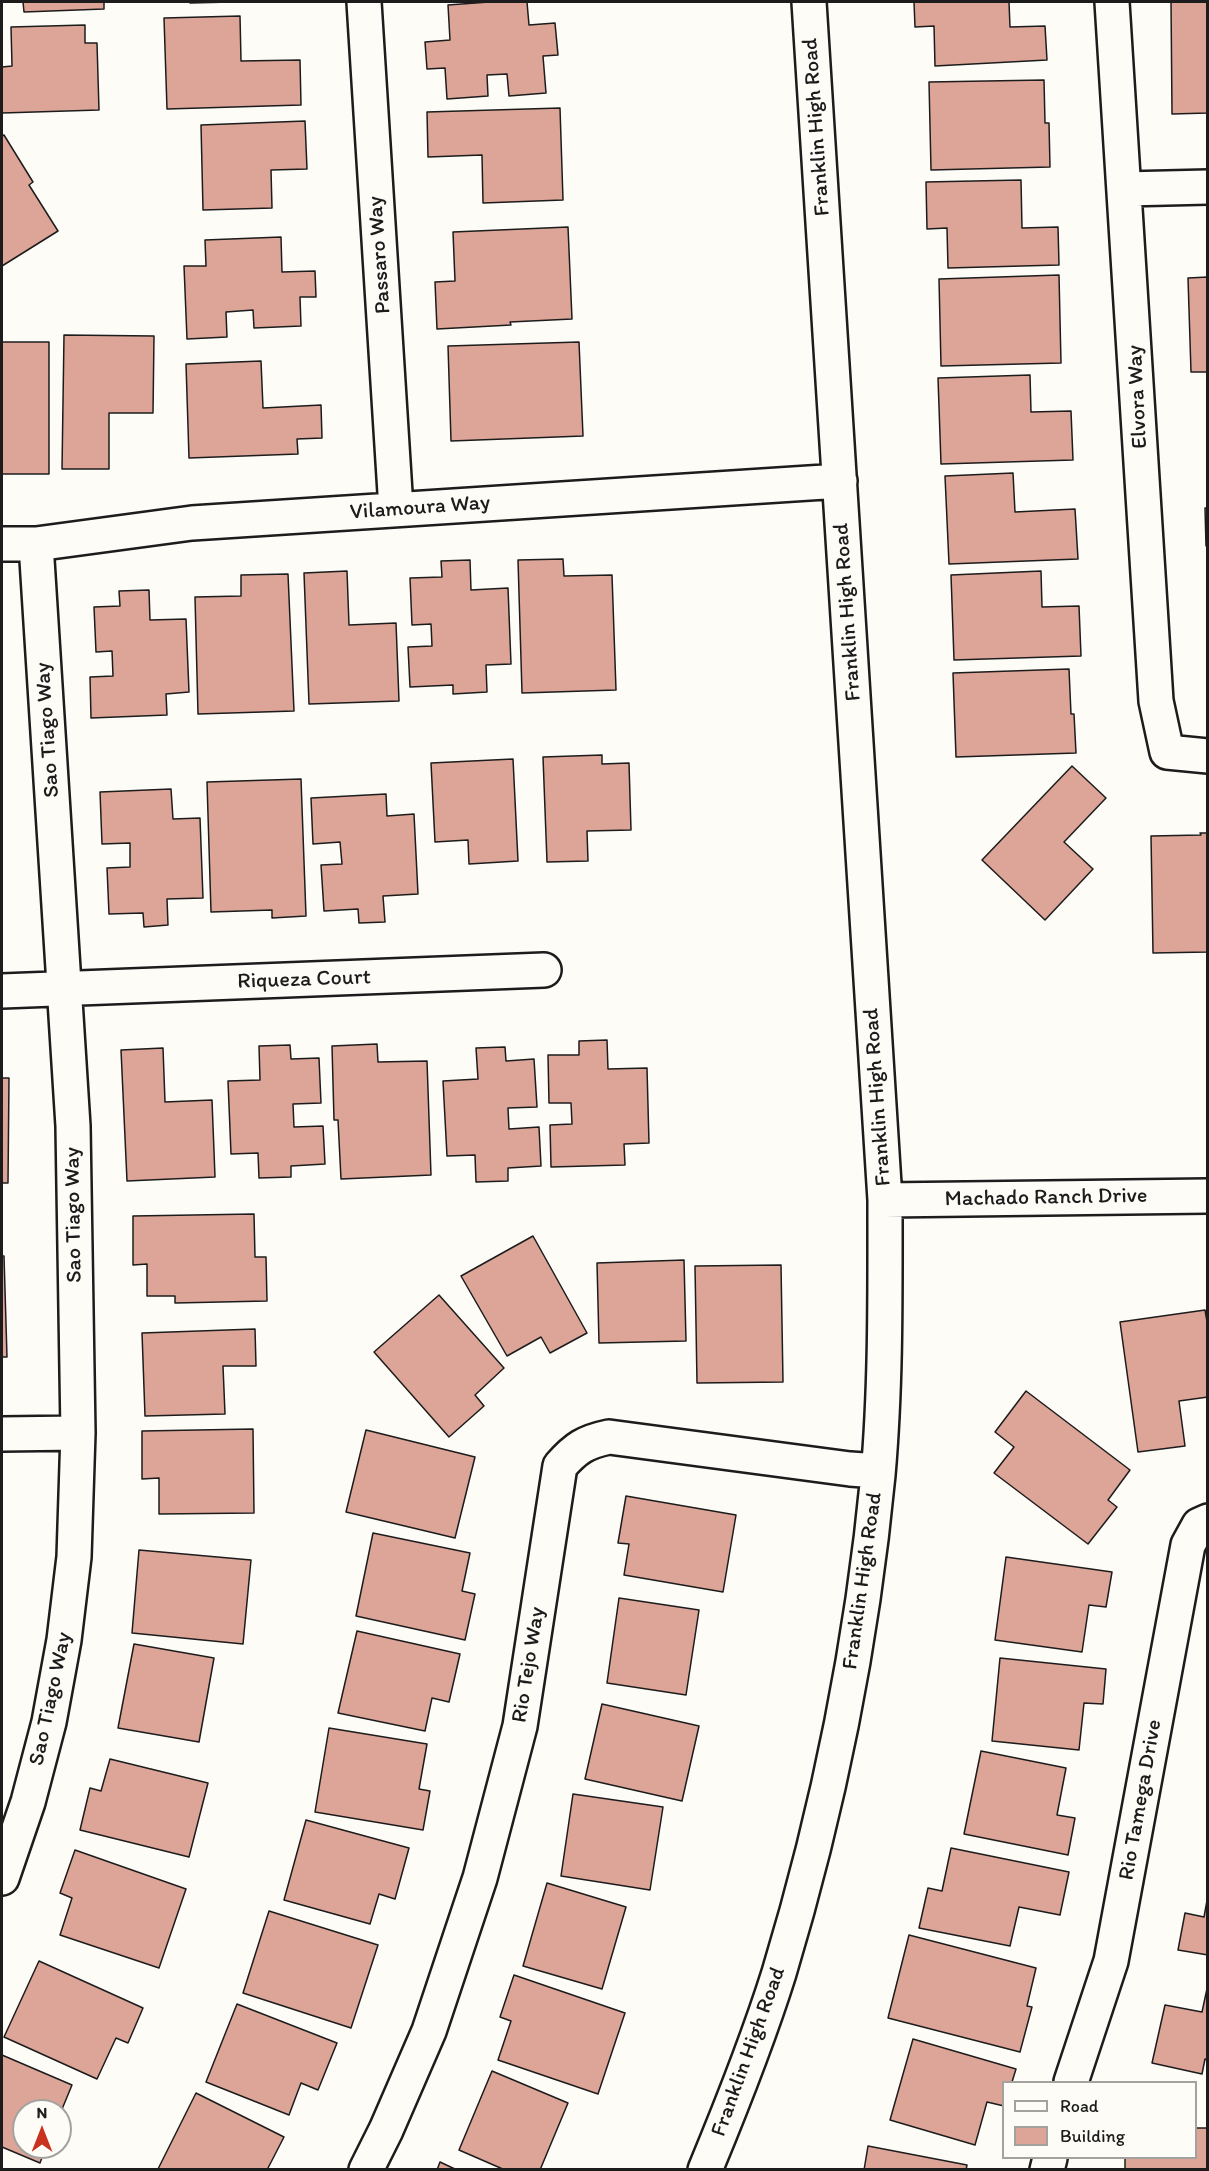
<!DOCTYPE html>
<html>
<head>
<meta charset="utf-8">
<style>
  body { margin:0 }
  #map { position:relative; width:1209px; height:2171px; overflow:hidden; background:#fdfcf7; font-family:Itim,sans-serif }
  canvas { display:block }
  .frame { position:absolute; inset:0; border:3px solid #1c1c1c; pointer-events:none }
  .legend { position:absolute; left:1002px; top:2081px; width:195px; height:78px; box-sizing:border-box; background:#fdfcf7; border:2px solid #a3a29f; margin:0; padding:8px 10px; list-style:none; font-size:18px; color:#1c1c1c }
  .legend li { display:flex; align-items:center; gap:12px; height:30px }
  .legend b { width:30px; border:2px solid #a3a29f }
  .north { position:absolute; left:12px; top:2099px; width:60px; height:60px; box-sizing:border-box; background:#fdfcf7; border:2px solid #a3a29f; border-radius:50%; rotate:0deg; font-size:16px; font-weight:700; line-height:24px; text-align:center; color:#1c1c1c }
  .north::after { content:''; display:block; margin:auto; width:21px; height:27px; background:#c8321e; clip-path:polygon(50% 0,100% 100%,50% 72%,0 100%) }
</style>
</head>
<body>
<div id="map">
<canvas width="1209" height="2171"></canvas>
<div class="frame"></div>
<ul class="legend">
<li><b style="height:8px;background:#fdfcf7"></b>Road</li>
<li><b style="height:16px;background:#dda498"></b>Building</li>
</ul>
<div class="north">N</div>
</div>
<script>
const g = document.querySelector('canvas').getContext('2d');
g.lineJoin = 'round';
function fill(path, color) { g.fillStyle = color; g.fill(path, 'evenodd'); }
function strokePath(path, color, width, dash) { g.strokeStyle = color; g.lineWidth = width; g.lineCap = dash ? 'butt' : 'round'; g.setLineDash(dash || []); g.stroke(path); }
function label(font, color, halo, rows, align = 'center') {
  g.font = font + ' Itim,sans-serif'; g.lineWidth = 4.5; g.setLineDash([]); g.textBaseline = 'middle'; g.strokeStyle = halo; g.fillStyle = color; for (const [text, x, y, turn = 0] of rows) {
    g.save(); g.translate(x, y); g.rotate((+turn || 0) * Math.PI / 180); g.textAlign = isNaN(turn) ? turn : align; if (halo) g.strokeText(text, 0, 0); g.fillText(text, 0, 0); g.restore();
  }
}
const building = new Path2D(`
  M23,2H104V9L24,12Z
  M190,2H231L190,3Z
  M489,2H527L529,25L555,23L558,55L543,56L546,93L509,96L507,74L487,75L488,96L447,99L445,68L427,69L425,42L450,40L448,5Z
  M914,2H1009L1010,27L1045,26L1047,60L935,66L934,26L915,27Z
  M1171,2H1208V113L1172,114Z
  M240,16L241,61L300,60L301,105L167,109L164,18Z
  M85,25V43H97L99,110L2,113V67L12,66L11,27Z
  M1044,80L1045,123H1049L1050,167L931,170L929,82Z
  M560,108L563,200L483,203L482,155L428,157L427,112Z
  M305,121L307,169L271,170L272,208L203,210L201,125Z
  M4,135L33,182L29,185L58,231L2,266V136Z
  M1021,180L1022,228L1058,227L1059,265L948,268L947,228L927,229L926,182Z
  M568,227L572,319L510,322L511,325L437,329L435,282L455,281L453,232Z
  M281,237L282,272L315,271L316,297H300L301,326L254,328L253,310L226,312L227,337L187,339L184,266H206L205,240Z
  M1059,275L1061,363L941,366L939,279Z
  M1208,277V372H1191L1188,278Z
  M64,335L154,336L153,413H109V469H62Z
  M2,342H49V474H2Z
  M579,342L583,436L451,441L448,346Z
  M261,361L263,408L321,405L322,438L297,439L298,454L189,458L186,364Z
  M1030,375L1031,412L1071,411L1073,460L941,464L938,378Z
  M1013,473L1015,512L1075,509L1078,559L949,564L945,476Z
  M1205,508H1208V545L1206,546Z
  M563,559L564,576L612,575L616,690L522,693L518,560Z
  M470,560L471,590L508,588L511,664L486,665L487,692L453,694V685L410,687L408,647L432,646L431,624L412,625L410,578L442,577L441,561Z
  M347,571L349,625L396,623L399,701L309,704L304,573Z
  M1041,571L1042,607L1079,606L1081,656L954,660L951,575Z
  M288,574L294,711L198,714L195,597L241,596V575Z
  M149,590L150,620L186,619L189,692L166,694L167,715L91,718L90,677L113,676L112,651L96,652L94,607L120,606L119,591Z
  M1069,669L1071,714H1074L1076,753L956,757L953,673Z
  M602,755V764L629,763L631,830L587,831L588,861L547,862L543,757Z
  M513,759L518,861L469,864L468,840L435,842L431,763Z
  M1072,766L1106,798L1064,842L1093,869L1045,920L982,860Z
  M301,779L306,916L272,918V910L211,912L207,782Z
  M171,789L173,819L200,818L203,898L167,899L168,925L144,927L143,913L109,914L107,868L130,867V843L102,844L100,792Z
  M386,794L387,816L414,814L418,894L383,896L385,922L359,923L358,909L324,911L321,865L342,864L340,842L313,844L311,798Z
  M1200,833H1208V952L1153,953L1151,836L1201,835Z
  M607,1040L608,1069L647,1068L649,1143L624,1144L625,1165L551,1167L550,1125L572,1124L571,1103H549L548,1055H579V1041Z
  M377,1044L378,1062L427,1061L431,1175L341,1179L338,1120H334L332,1046Z
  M290,1045L291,1059L319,1058L321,1103L293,1104L294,1127L323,1126L325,1164L291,1166V1177L259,1178L258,1153L231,1154L228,1081L260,1080L259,1046Z
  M505,1047L506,1061L534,1059L537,1107L508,1108L509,1129L539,1127L541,1166L508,1168V1181L476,1182L475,1155L447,1156L443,1081L478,1079L476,1048Z
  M163,1048L165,1102L212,1100L215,1177L127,1181L121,1050Z
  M2,1078H9L8,1183H2Z
  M254,1214L255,1257H266L267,1301L175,1303V1296H147V1264L133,1265V1216Z
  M533,1236L587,1333L550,1353L541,1337L507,1356L461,1276Z
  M2,1256H4L7,1357H2Z
  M684,1260L686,1341L599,1343L597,1263Z
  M781,1265L783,1382L697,1383L695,1266Z
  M439,1295L504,1368L475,1395L484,1406L449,1437L374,1352Z
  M1205,1310L1208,1327V1397L1179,1401L1185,1446L1138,1452L1120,1322Z
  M255,1329L256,1366H223L225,1414L145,1416L142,1333Z
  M1026,1391L1130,1470L1108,1500L1117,1507L1088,1544L994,1473L1014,1447L995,1432Z
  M253,1429L254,1513L159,1514V1478L142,1479V1431Z
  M366,1430L475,1457L455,1538L346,1512Z
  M626,1496L736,1515L723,1592L624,1575L629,1544L618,1543Z
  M373,1533L470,1553L462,1591L475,1594L465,1640L356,1616Z
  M139,1550L251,1560L243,1644L132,1633Z
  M1006,1557L1112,1572L1106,1607L1089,1605L1082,1652L995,1640Z
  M619,1598L699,1610L686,1695L607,1683Z
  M357,1631L460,1654L449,1702L432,1698L425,1731L338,1713Z
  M134,1644L214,1658L199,1742L118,1728Z
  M1000,1658L1106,1669L1103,1704L1084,1703L1079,1750L992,1741Z
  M602,1704L699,1726L682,1801L585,1779Z
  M329,1728L427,1744L419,1789L430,1791L423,1830L315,1812Z
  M981,1751L1066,1768L1057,1815L1075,1818L1068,1855L964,1834Z
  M110,1759L208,1783L189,1857L80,1830L90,1788L101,1791Z
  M573,1794L663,1807L650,1890L561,1876Z
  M306,1820L409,1848L395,1899L379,1894L370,1924L284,1900Z
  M951,1848L1069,1872L1060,1915L1019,1907L1010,1946L919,1928L928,1888L942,1891Z
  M75,1850L186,1889L159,1968L60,1935L72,1898L60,1893Z
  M547,1883L626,1907L602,1989L523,1966Z
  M1208,1895V1955L1178,1950L1185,1913L1204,1917Z
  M269,1911L378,1945L351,2028L243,1993Z
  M909,1935L1036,1968L1027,2006L1032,2007L1020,2052L888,2018Z
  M39,1961L143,2008L128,2043L116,2038L97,2079L4,2037Z
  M514,1975L625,2013L598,2094L498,2060L511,2021L500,2017Z
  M1208,1984V2060L1205,2059L1202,2074L1152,2063L1165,2005L1202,2012Z
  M237,2004L337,2043L318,2090L301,2083L289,2115L206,2082Z
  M913,2039L1016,2069L1012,2082H1004V2106L987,2102L975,2145L890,2120Z
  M2,2055L72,2085L60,2114V2111H24V2147H46L40,2163L2,2147Z
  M492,2071L568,2103L540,2170H505L459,2150Z
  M196,2093L284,2137L267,2170L158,2169Z
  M1196,2128H1208V2170H1125V2158H1196Z
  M868,2146L967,2165L966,2170H864Z
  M440,2162L457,2170H437Z`);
fill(building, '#dda498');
strokePath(building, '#1c1c1c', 1.5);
const minor = new Path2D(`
  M364,2L396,509
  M1112,2L1156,701L1167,752L1208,756
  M1125,189L1208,187
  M2,544H36L192,523L840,481
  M2,991L544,970
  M885,1200L1208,1196
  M2,1434L78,1433
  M2,1878L28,1802L49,1722L64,1640L74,1557L78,1433L73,1126L36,544
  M1071,2082L1111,1961L1188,1545L1199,1525L1208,1521
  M366,2170L386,2130L429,2031L480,1878L520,1726L560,1466C576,1448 585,1442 609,1437L850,1469L878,1471
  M705,2170C732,2105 758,2040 779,1973C828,1811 862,1643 878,1475C886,1384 885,1291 885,1200L809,2
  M1047,2170L1050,2158`);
strokePath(minor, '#1c1c1c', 38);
strokePath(minor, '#fdfcf7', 33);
label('22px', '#1c1c1c', '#fdfcf7', [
  ["Franklin High Road",817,127,-94],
  ["Passaro Way",380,255,-94],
  ["Elvora Way",1138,397,-93],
  ["Vilamoura Way",420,508,-4],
  ["Franklin High Road",848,612,-94],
  ["Sao Tiago Way",48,730,-94],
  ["Riqueza Court",304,980,-2],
  ["Franklin High Road",878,1097,-94],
  ["Machado Ranch Drive",1046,1198,-1],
  ["Sao Tiago Way",74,1215,-91],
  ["Franklin High Road",863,1581,-82],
  ["Rio Tejo Way",529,1665,-81],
  ["Sao Tiago Way",51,1699,-78],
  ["Rio Tamega Drive",1141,1800,-80],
  ["Franklin High Road",749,2052,-70]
]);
</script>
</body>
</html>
